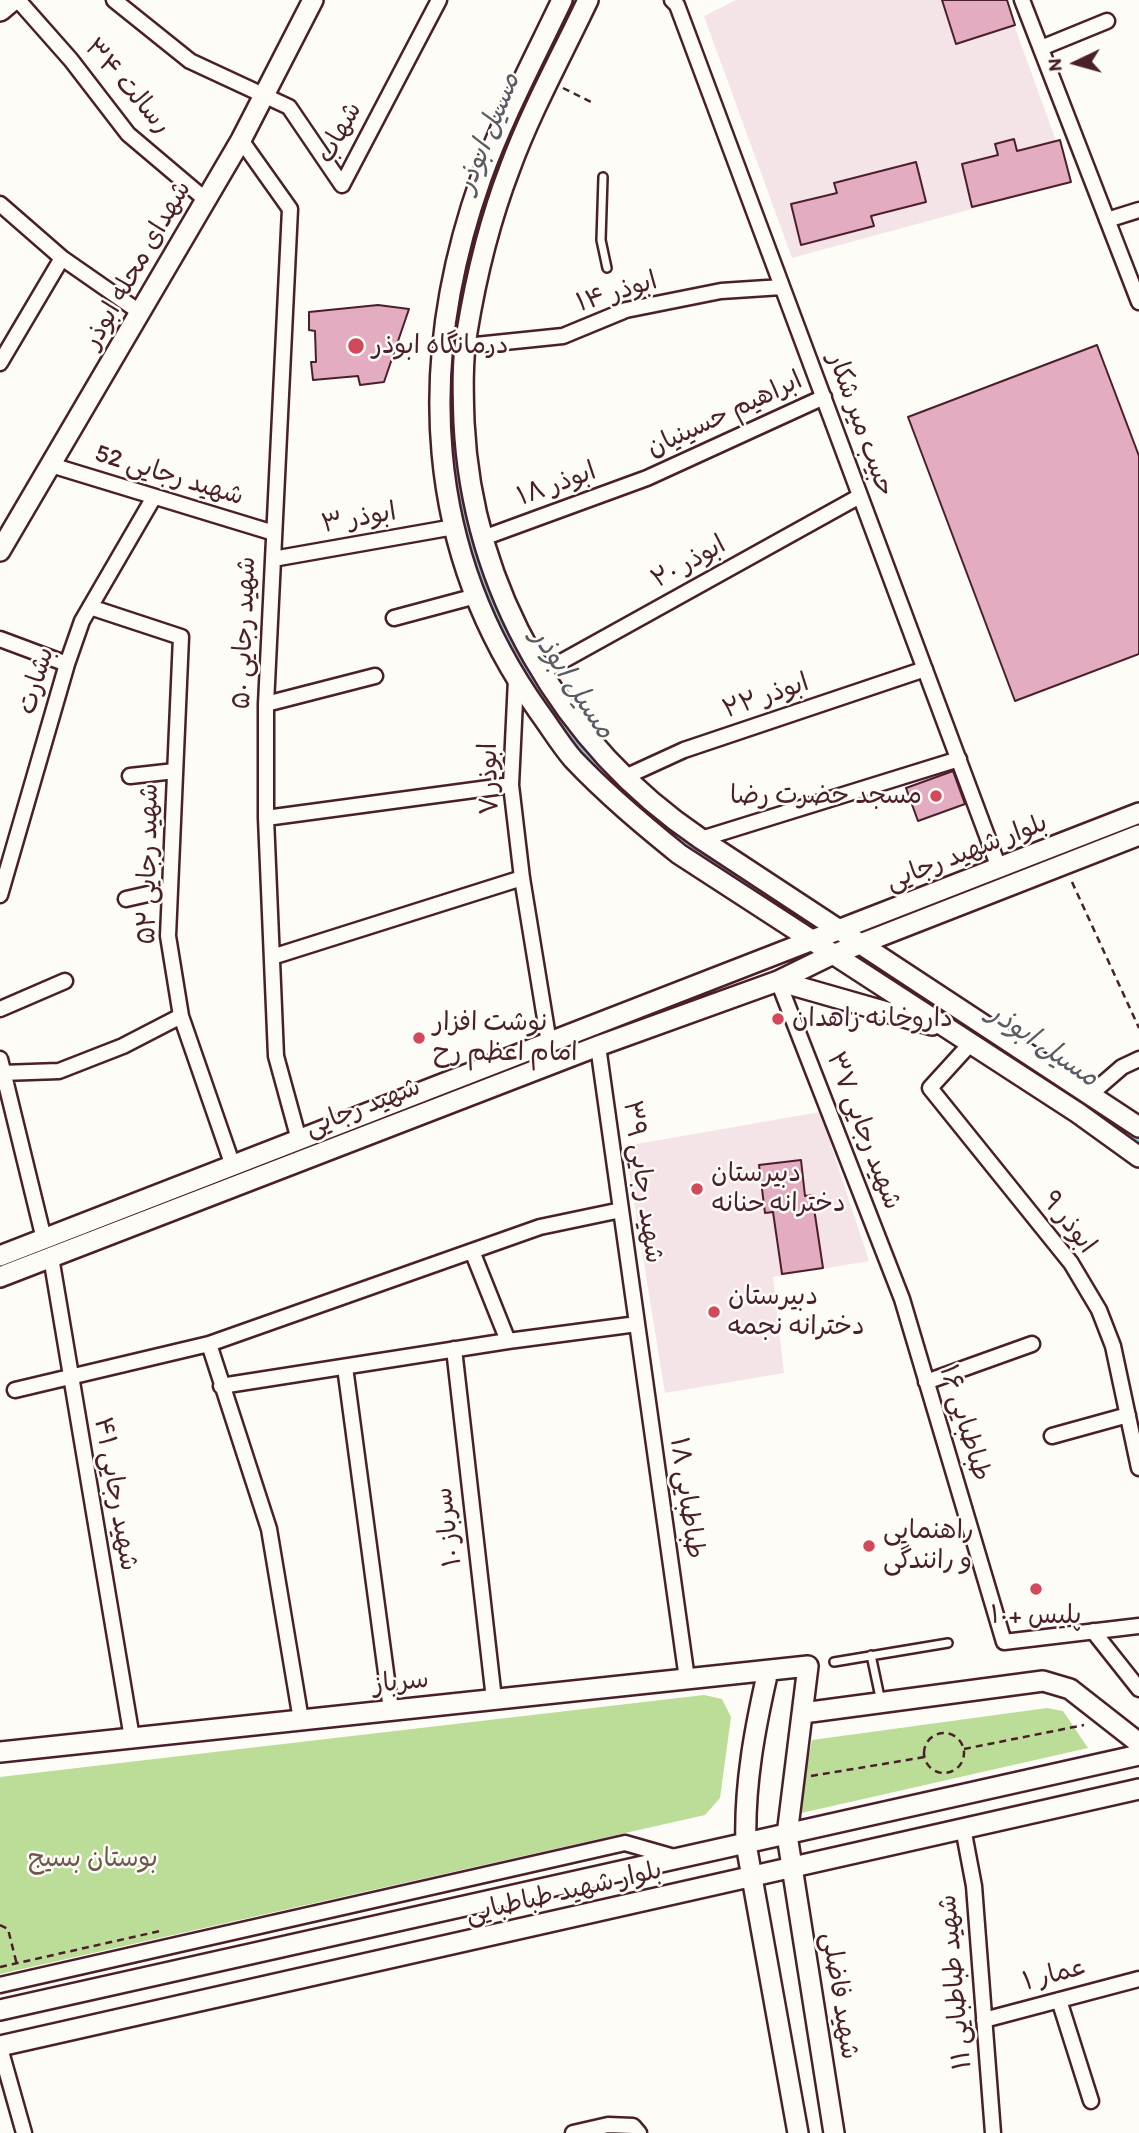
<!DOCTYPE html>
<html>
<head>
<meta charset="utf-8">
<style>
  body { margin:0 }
  #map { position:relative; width:1139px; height:2133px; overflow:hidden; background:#fdfcf7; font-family:Itim,sans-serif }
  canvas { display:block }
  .north { position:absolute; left:1041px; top:28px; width:70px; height:70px; -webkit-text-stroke:5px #fdfcf7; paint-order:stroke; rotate:265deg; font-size:19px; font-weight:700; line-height:28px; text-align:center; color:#4a1f2b }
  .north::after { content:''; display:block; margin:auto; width:24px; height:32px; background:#4a1f2b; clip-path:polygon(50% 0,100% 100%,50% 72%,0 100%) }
</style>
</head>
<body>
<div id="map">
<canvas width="1139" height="2133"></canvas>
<div class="north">N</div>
</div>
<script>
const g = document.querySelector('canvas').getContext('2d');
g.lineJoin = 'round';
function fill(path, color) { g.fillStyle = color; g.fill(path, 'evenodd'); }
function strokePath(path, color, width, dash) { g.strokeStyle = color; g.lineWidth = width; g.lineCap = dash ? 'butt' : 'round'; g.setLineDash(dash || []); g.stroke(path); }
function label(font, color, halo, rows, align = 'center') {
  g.font = font + ' Itim,"Playpen Sans Arabic",sans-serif'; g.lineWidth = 5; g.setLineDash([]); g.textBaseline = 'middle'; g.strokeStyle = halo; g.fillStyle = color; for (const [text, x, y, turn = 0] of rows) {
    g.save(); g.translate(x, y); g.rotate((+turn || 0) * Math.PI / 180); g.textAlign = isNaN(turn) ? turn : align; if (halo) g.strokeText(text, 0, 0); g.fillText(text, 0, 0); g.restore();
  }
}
fill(new Path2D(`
  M736,0H1005L1071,182L792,258L704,16Z
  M820,1112L869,1261L773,1277L784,1373L665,1393L625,1146Z`), '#f5e4e7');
fill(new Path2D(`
  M704,1695L722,1699L731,1717L720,1798L705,1815L0,1974V1777Z
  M1047,1708L1063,1711L1088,1748L797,1814L812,1740Z`), '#bbdd97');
strokePath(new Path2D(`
  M545,67L576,0
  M522,115C513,135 501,156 493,177C445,314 438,467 490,603C504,639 527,672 549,703C564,724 579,748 597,767C623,794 652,816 681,839L1036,1070L1139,1144`), '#7acbd2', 18);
const building = new Path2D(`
  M942,0H1007L1015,25L956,44Z
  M1014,139L1017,151L1060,140L1071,182L972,207L962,164L998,155L995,144Z
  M916,162L926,202L871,216L874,226L801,245L791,204L837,193L834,183Z
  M378,305L409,309L384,382L360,385L358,376L313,380L311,362H316L315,331L309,330V312Z
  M1097,345L1139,456V654L1015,701L908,417Z
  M953,771L965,804L918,821L906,788Z
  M801,1160L805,1196L812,1195L823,1268L782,1274L773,1212L765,1213L759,1165Z`);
fill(building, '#e3acc1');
strokePath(building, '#4a1f2b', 2);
const lane = new Path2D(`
  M603,177L601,240L607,268
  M871,1655L881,1702
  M834,1662L948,1643`);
const street = new Path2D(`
  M18,0L71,60L128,134L206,200
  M114,0L190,61L289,107L342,185L439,0
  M672,0L677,5L999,868
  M1022,0L1139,302
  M1041,48L1107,21
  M241,140L290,209L266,704V818L276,1056L299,1140
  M0,204L62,258L141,313
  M1107,220L1139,210
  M466,346L563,336L626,310L721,291L782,287
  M0,363L62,258
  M51,465L274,533
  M483,538L647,478L824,397
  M273,559L454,527
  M90,607L181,637L168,936L181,1016L233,1166
  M394,618L476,596
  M0,639L67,664
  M541,673L860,496
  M516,679L511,785L522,878L549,1043
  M266,704L375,676
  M130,776L175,771
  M625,777L684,750L925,669
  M266,818L511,785
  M701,839L959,759
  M0,895L67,664L82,621L154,497
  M126,899L170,889
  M272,957L522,878
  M778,981L902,1299L1004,1642L1139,1626
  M0,1009L65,981
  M971,1043L930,1088L1071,1263L1099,1310L1113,1346L1139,1468
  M598,1046L687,1679
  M0,1059L44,1239
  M2,1073L59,1071L123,1046L181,1016
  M1092,1093L1122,1067L1139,1059
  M472,1251L508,1341
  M51,1257L132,1738
  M209,1344L269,1529L301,1720
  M454,1349L494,1699
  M345,1367L391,1710
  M926,1382L1032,1344
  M221,1386L508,1341L637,1324
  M15,1390L209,1344L540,1227L621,1210
  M1052,1436L1128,1415
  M1093,1631L1139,1689
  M963,1828L974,1886L993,2133
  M0,1985L625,1843L674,1857
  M1059,2000L1091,2101
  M984,2020L1139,1979
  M0,2048L24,2133
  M573,2133L608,2125L633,2126L639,2133`);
const secondary = new Path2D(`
  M562,0C534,59 503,117 481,178C416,362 423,550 539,712C550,727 561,745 573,759C606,794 642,824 679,854L1078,1113L1139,1157
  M588,0C562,55 531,111 510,168C490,220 476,277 467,332C462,361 463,393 464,422C472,589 562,745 701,839L1139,1127
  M0,551L241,140L313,0
  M778,981L932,1025
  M0,1256L1139,813
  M0,1277L598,1046L778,981L827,957L1139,835
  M768,1671C755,1727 744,1786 746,1844L798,2133
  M803,1713L1043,1681L1070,1689L1139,1743
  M0,1752L808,1666L787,1835L834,2133
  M0,2010L1139,1755
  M0,2046L1139,1789`);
const primary = new Path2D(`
  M0,10L12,0`);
strokePath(lane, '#4a1f2b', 12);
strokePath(street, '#4a1f2b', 19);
strokePath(secondary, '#4a1f2b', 24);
strokePath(primary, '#4a1f2b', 26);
strokePath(new Path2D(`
  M563,88L595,104
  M1072,882L1139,1028
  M924 1753a20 20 0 1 1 40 0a20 20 0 1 1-40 0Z
  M964,1749L1084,1725
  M811,1776L925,1757
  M0,1925L8,1929L17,1965
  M0,1967L160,1931`), '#4a1f2b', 2.5, [7, 5]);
strokePath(lane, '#fdfcf7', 7);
strokePath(street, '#fdfcf7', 14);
strokePath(secondary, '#fdfcf7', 19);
strokePath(primary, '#fdfcf7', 21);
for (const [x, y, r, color] of [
  [356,346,9,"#d1495b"],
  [936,796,7,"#d1495b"],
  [778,1019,7,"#d1495b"],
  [419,1038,7,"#d1495b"],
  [697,1189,7,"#d1495b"],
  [714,1312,7,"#d1495b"],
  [869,1546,7,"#d1495b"],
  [1036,1589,7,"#d1495b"]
]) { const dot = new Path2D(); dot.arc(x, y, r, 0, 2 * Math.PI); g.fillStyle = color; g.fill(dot); strokePath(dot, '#fdfcf7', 2.5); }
label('26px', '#4a1f2b', '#fdfcf7', [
  ["رسالت ۳۴",127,87,49],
  ["شهاب",340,133,-61],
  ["شهدای محله ابوذر",138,265,-60],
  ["ابوذر ۱۴",617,293,-17],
  ["ابراهیم حسینیان",725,415,-25],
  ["حبیب میر شکار",860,425,70],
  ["شهید رجایی 52",169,476,17],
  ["ابوذر ۱۸",557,485,-20],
  ["ابوذر ۳",359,519,-10],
  ["ابوذر ۲۰",689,563,-29],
  ["شهید رجایی ۵۰",245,633,-88],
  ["بشارت",37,681,-73],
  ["ابوذر ۲۲",766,697,-19],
  ["ابوذر ۷",490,779,-91],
  ["بلوار شهید رجایی",967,853,-21],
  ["شهید رجایی ۵۲",149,864,-89],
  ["شهید رجایی",363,1108,-21],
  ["شهید رجایی ۳۷",863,1131,69],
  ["شهید رجایی ۳۹",642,1182,82],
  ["ابوذر ۹",1068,1223,52],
  ["طباطبایی ۱۶",964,1423,73],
  ["شهید رجایی ۴۱",115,1494,80],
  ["طباطبایی ۱۸",686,1498,82],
  ["سرباز ۱۰",449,1527,-97],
  ["سرباز",401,1683,-6],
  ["بلوار شهید طباطبایی",564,1893,-13],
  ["عمار ۱",1055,1975,-15],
  ["شهید طباطبایی ۱۱",956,1982,-95],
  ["شهید فاضلی",839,1996,81]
]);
label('26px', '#4a1f2b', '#fdfcf7', [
  ["درمانگاه ابوذر",372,346],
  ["مسجد حضرت رضا",922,796,"right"],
  ["داروخانه زاهدان",792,1019],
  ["نوشت افزار",433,1023],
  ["امام اعظم رح",433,1053],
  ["دبیرستان",711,1174],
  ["دخترانه حنانه",711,1204],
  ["دبیرستان",728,1297],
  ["دخترانه نجمه",728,1327],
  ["راهنمایی",883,1531],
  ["و رانندگی",883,1561],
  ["پلیس +۱۰",1036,1616,"center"]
], 'left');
label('26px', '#6c584b', '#fdfcf7', [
  ["بوستان بسیج",93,1859]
]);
label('italic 28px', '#5b5b65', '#fdfcf7', [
  ["مسیل ابوذر",489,133,-68],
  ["مسیل ابوذر",572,684,56],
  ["مسیل ابوذر",1043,1046,34]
]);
</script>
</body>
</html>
